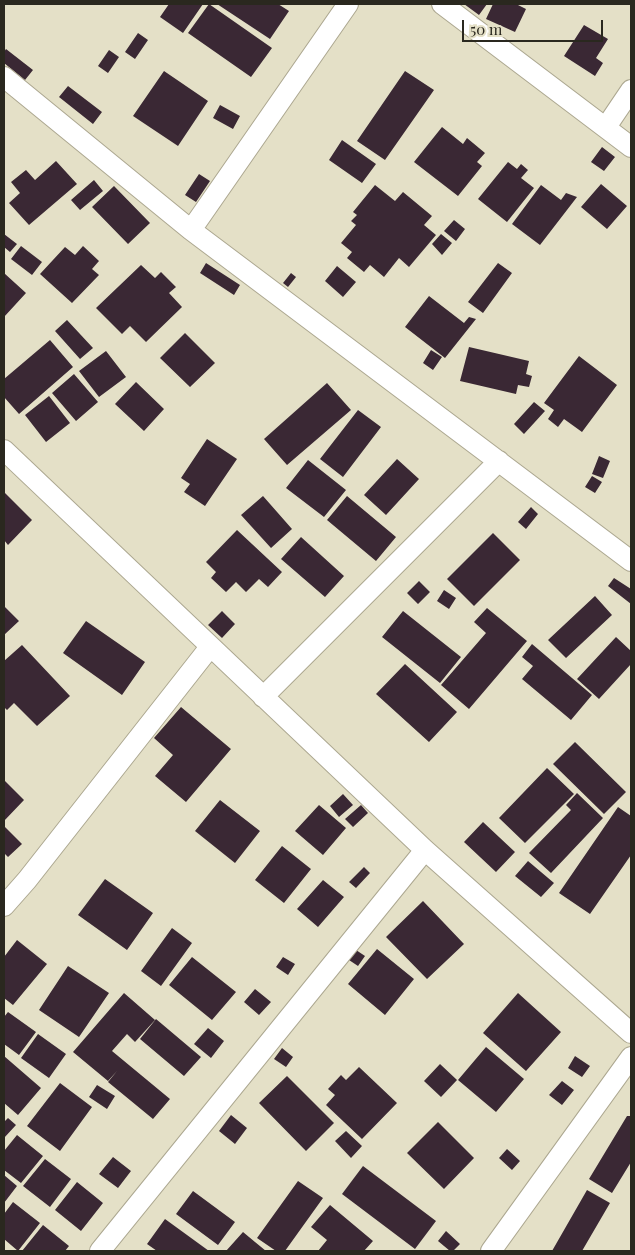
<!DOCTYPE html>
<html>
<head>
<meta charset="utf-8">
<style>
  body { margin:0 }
  #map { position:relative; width:635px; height:1255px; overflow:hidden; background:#e4e0c7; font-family:"Playfair Display",serif }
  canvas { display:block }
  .frame { position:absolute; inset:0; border:5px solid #2a281f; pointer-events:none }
  .scale { position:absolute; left:462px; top:20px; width:141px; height:22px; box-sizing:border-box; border:2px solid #2a281f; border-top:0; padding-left:6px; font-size:15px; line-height:18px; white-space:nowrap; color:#2a281f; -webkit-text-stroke:4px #e4e0c7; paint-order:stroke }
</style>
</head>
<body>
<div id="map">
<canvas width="635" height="1255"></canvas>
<div class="frame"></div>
<div class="scale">50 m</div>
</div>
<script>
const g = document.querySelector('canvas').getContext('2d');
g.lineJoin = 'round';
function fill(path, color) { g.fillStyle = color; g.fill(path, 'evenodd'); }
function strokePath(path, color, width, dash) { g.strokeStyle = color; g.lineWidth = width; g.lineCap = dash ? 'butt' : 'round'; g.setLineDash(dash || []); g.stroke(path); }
fill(new Path2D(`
  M169,4H203L183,33L160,17Z
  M209,4L272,48L251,77L188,33Z
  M217,4H278L289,11L270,39Z
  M464,4H487L479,15Z
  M493,4H516L526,9L515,32L486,19Z
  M584,25L608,39L596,58L603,63L595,76L564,56Z
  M138,33L148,40L135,59L125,52Z
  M6,49L33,70L25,80L4,63V52Z
  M109,50L119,57L108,73L98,66Z
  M164,71L208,101L178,146L133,116Z
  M405,71L434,90L385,160L357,141Z
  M68,86L102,112L93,124L59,97Z
  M220,105L240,116L233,129L213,118Z
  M442,127L463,144L467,138L485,153L477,162L482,166L458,196L414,162Z
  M342,140L376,164L362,183L329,160Z
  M602,147L615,157L604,171L591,162Z
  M56,161L77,184L29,225L9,203L20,193L11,182L26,170L35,180Z
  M508,162L517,169L521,164L528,170L521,178L534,188L507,222L478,199Z
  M199,174L210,181L196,202L185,195Z
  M94,180L103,191L80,210L71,200Z
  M601,184L627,206L607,229L581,207Z
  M375,185L395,201L403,192L432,216L424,225L436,235L409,267L399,258L384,277L370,265L364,272L347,258L352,252L341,243L356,225L351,221L357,215L353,212Z
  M541,185L561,200L566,193L577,197L540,245L512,224Z
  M114,186L150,223L128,244L92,207Z
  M454,220L465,229L456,241L444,231Z
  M4,234L17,244L10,252L4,247Z
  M441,234L452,243L442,255L432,244Z
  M21,246L42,262L32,275L11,259Z
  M83,246L99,261L92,269L99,275L72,303L40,274L65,247L75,255Z
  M206,263L240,285L234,295L200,273Z
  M498,263L512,273L483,313L468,302Z
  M141,265L155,278L161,272L176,287L169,293L182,307L146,342L130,326L122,334L96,308Z
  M337,266L356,282L343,297L325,281Z
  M4,273L26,293L4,317Z
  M291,273L296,277L288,287L283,283Z
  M429,296L464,323L469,317L476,319L445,358L405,327Z
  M67,320L93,348L80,359L55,331Z
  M185,333L215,363L190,387L160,358Z
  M50,340L73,367L19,414L4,397V379Z
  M469,347L529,361L526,374L532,376L529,387L518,385L516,394L460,381Z
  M431,350L442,357L433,370L423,363Z
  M106,351L126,377L99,397L79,371Z
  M579,356L617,385L582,432L564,419L558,427L548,419L554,410L544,403Z
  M74,374L98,402L76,421L52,393Z
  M136,382L164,409L144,431L115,404Z
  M327,383L351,410L287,465L264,439Z
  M49,396L70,423L46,442L25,415Z
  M534,402L545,411L524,434L514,424Z
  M358,410L381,427L343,477L320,459Z
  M207,439L237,459L205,506L184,492L190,484L181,478Z
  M599,456L610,461L603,478L592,474Z
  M397,459L419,479L386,515L364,495Z
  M308,460L346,490L324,517L286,488Z
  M592,476L602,482L595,493L585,487Z
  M4,492L32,520L8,545L4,540Z
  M263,496L292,529L271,548L241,515Z
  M347,496L396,537L376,561L327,520Z
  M531,507L538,514L526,529L518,522Z
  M237,530L282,572L268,587L259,579L246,592L236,582L226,592L211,578L216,572L206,562Z
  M493,533L520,560L474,606L447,579Z
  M301,537L344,576L325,597L281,559Z
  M614,578L631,589V604L608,586Z
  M419,581L430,592L418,604L407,593Z
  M444,590L456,598L449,609L437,601Z
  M595,596L612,615L566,658L548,640Z
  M4,606L19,621L4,635Z
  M487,608L527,641L469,709L441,685L486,633L474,622Z
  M222,611L235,624L222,638L208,625Z
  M403,611L461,657L440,683L382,637Z
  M86,621L145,662L122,695L63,653Z
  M616,637L631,651V664L599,699L577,679Z
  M532,644L592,695L571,720L522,679L533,666L522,657Z
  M22,645L70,696L37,726L14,703L7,710L4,707V661Z
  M405,664L457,712L429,742L376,694Z
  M181,707L231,749L186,802L155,776L173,755L154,738Z
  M575,742L626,792L604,814L553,764Z
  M547,768L574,794L525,843L499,818Z
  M4,780L24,800L4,821Z
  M577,793L603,818L551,873L529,853L571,810L566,805Z
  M343,794L353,805L339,817L330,806Z
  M220,800L260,831L235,863L195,831Z
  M319,805L346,828L323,855L295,831Z
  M361,805L368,813L353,827L345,819Z
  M618,807L631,816V855L590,914L559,893Z
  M483,822L515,852L496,872L464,842Z
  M5,827L22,844L8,857L4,853Z
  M282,846L311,869L284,903L255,880Z
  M528,861L554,883L541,897L515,876Z
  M364,867L370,873L356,888L349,882Z
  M105,879L153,913L127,950L78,915Z
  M323,880L344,897L318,927L297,909Z
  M423,901L464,944L427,979L386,937Z
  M172,928L192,943L161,986L141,971Z
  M17,940L47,964L13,1005L4,998V957Z
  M353,948L365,956L358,966L346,958Z
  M377,949L414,979L385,1015L348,984Z
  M192,957L236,992L212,1020L169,985Z
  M283,957L295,964L288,975L276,967Z
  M68,966L109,993L79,1037L39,1010Z
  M255,989L271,1002L259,1015L244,1002Z
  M124,993L155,1020L135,1042L127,1034L112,1051L170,1099L153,1119L108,1082L117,1071L108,1081L73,1052Z
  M518,993L561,1032L526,1071L483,1033Z
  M8,1012L36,1032L19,1055L4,1044V1017Z
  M156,1019L201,1057L184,1076L140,1039Z
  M208,1028L224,1041L211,1058L194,1044Z
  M38,1034L66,1054L49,1078L21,1058Z
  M486,1047L524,1079L496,1112L458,1080Z
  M282,1048L293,1057L286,1067L274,1059Z
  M4,1056L41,1088L18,1115L4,1103Z
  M575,1056L590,1066L582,1077L568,1068Z
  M440,1064L457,1080L441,1097L424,1081Z
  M359,1067L397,1103L362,1139L326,1105L335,1095L328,1089L341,1075L346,1080Z
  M287,1076L334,1123L306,1151L259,1103Z
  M562,1081L574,1090L562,1105L549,1095Z
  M60,1083L92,1107L60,1151L27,1126Z
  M97,1085L115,1096L107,1109L89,1097Z
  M231,1115L247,1128L235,1144L219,1131Z
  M627,1116H631V1162L612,1193L589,1179Z
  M8,1118L16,1125L4,1138V1122Z
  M438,1122L474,1158L444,1189L407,1153Z
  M346,1131L362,1146L351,1158L335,1141Z
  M17,1135L43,1156L21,1183L4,1170V1151Z
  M507,1149L520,1161L512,1170L499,1158Z
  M113,1157L131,1171L118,1188L99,1174Z
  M45,1159L71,1179L50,1207L23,1186Z
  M363,1166L436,1221L415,1249L342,1194Z
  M4,1175L17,1186L4,1203Z
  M298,1181L323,1198L285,1251H276L257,1238Z
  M77,1182L103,1203L81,1231L55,1210Z
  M587,1190L610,1203L582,1251H552Z
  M193,1191L235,1222L218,1245L176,1214Z
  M13,1202L40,1223L18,1251L4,1239V1214Z
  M330,1205L373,1241L364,1251H318L327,1240L311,1227Z
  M165,1219L209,1251H157L147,1244Z
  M43,1225L69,1246L65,1251H22Z
  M446,1231L460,1244L453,1251H450L438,1241Z
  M243,1232L255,1242L266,1251H226Z`), '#3a2834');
const street = new Path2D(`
  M442,4L631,147
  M4,77L191,230L631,561
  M606,127L631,90
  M191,230L348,4
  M4,450L425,850L631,1033
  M263,697L499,461
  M4,906L27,880L210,647
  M100,1251L425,850
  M491,1251L631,1057`);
strokePath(street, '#aca790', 22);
strokePath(street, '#fff', 20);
</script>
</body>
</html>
